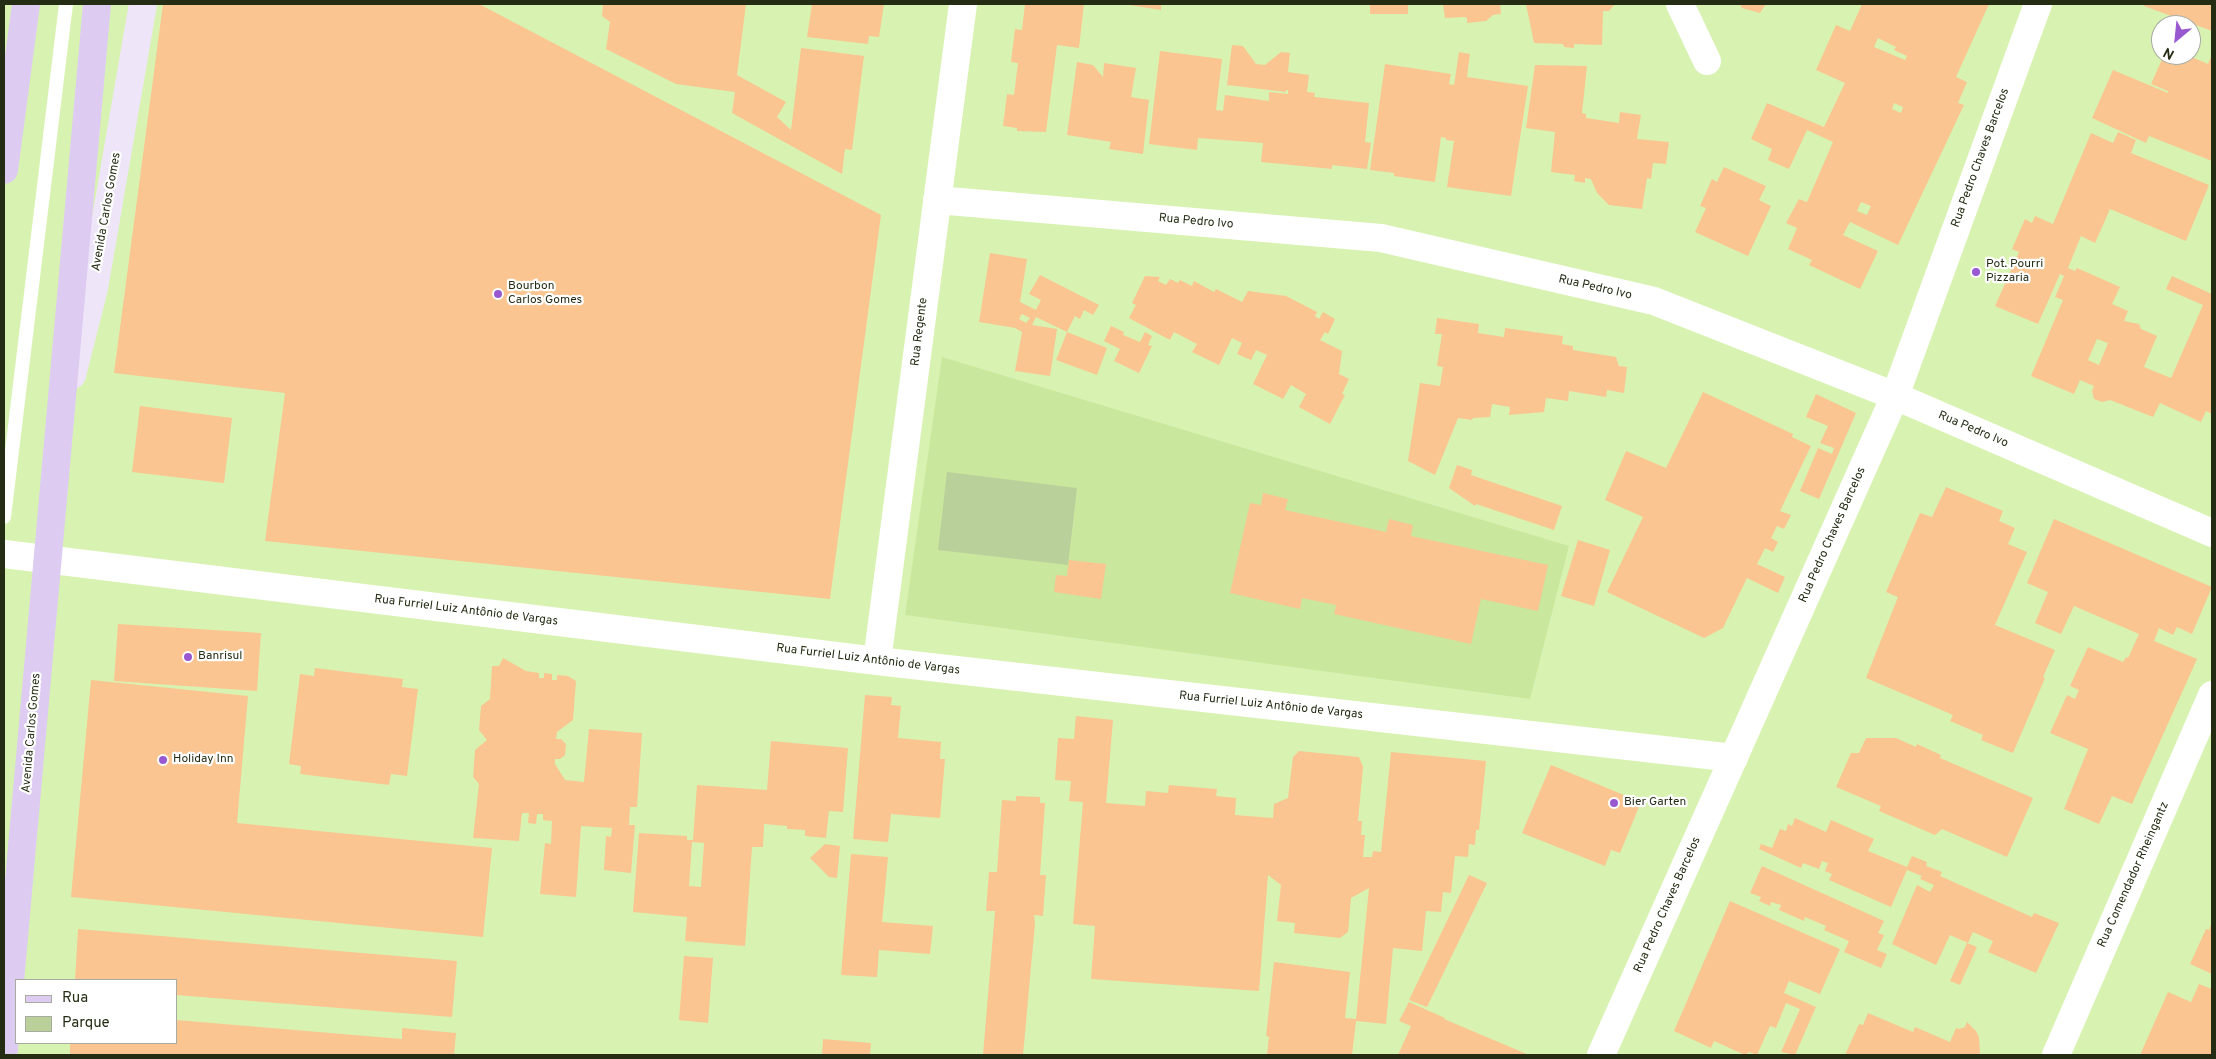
<!DOCTYPE html>
<html>
<head>
<meta charset="utf-8">
<style>
  body { margin:0 }
  #map { position:relative; width:2216px; height:1059px; overflow:hidden; background:#d8f3b1; font-family:Overpass,sans-serif }
  canvas { display:block }
  .frame { position:absolute; inset:0; border:5px solid #242d14; pointer-events:none }
  .legend { position:absolute; left:15px; top:979px; width:162px; height:65px; box-sizing:border-box; background:#fff; border:1px solid #a7aba1; margin:0; padding:6px 9px; list-style:none; font-size:15px; color:#242d14 }
  .legend li { display:flex; align-items:center; gap:10px; height:25px }
  .legend b { width:25px; border:1px solid #a7aba1 }
  .north { position:absolute; left:2151px; top:15px; width:50px; height:50px; box-sizing:border-box; background:#fff; border:1px solid #a7aba1; border-radius:50%; rotate:208deg; font-size:14px; font-weight:700; line-height:20px; text-align:center; color:#242d14 }
  .north::after { content:''; display:block; margin:auto; width:18px; height:22px; background:#9859d0; clip-path:polygon(50% 0,100% 100%,50% 72%,0 100%) }
</style>
</head>
<body>
<div id="map">
<canvas width="2216" height="1059"></canvas>
<div class="frame"></div>
<ul class="legend">
<li><b style="height:6px;background:#ddcbf2"></b>Rua</li>
<li><b style="height:14px;background:#bad09a"></b>Parque</li>
</ul>
<div class="north">N</div>
</div>
<script>
const g = document.querySelector('canvas').getContext('2d');
g.lineJoin = 'round';
function fill(path, color) { g.fillStyle = color; g.fill(path, 'evenodd'); }
function strokePath(path, color, width, dash) { g.strokeStyle = color; g.lineWidth = width; g.lineCap = dash ? 'butt' : 'round'; g.setLineDash(dash || []); g.stroke(path); }
function label(font, color, halo, rows, align = 'center') {
  g.font = font + ' Overpass,sans-serif'; g.lineWidth = 4.5; g.setLineDash([]); g.textBaseline = 'middle'; g.strokeStyle = halo; g.fillStyle = color; for (const [text, x, y, turn = 0] of rows) {
    g.save(); g.translate(x, y); g.rotate((+turn || 0) * Math.PI / 180); g.textAlign = isNaN(turn) ? turn : align; if (halo) g.strokeText(text, 0, 0); g.fillText(text, 0, 0); g.restore();
  }
}
fill(new Path2D(`
  M942,357L1569,546L1530,699L905,615Z`), '#cae79e');
fill(new Path2D(`
  M947,472L1077,488L1068,565L938,550Z`), '#bad09a');
fill(new Path2D(`
  M163,4H479L881,215L830,599L265,541L285,393L114,373Z
  M603,4H746L737,75L786,102L777,117L791,130L801,48L864,56L852,150L845,149L842,174L732,113L735,92L676,84L606,49L610,22L602,16Z
  M812,4H884L879,37L869,36L868,44L807,37Z
  M1025,4H1084L1079,48L1057,45L1046,132L1017,131V128L1003,126L1007,94L1014,95L1018,63L1011,62L1015,29L1022,30Z
  M1123,4H1161V10Z
  M1370,4H1408V14H1370Z
  M1443,4H1500L1501,14L1493,15L1486,21L1467,23V18L1464,17L1445,18Z
  M1526,4H1615L1609,11H1603L1602,45L1574,44V48L1564,47L1563,44L1534,43Z
  M1740,4H1766L1760,13L1742,8Z
  M1862,4H1989L1956,77L1967,82L1958,103L1964,105L1898,245L1850,222L1843,235L1878,251L1860,289L1809,265L1812,260L1788,249L1797,228L1786,223L1799,199L1807,202L1833,142L1807,130L1789,169L1768,160L1772,149L1751,139L1767,103L1824,127L1845,83L1816,70L1836,25L1850,31ZM1878,38L1896,47L1894,50L1907,56L1905,60L1874,47ZM1894,103L1903,107L1901,113L1892,109ZM1861,202L1871,206L1867,215L1857,211Z
  M2145,4H2212V31L2144,6Z
  M1232,45L1243,46L1256,64L1265,65L1281,52L1290,53L1288,72L1309,75L1307,92L1315,93L1314,97L1369,103L1365,142L1371,143L1367,169L1332,165V169L1261,162L1263,143L1198,138L1197,150L1149,144L1160,51L1222,59L1216,110L1223,111L1225,95L1269,101V92L1288,94V90H1286V92L1227,85Z
  M1459,52L1470,54L1467,77L1528,86L1511,196L1447,187L1454,141L1446,140V138L1441,137L1435,182L1394,176V173L1370,170L1385,64L1451,74L1449,84L1454,85Z
  M2212,54V161L2149,136L2146,143L2092,118L2113,70L2168,93V91L2151,84L2164,55H2187L2208,64Z
  M1077,62L1093,65L1103,77L1104,63L1136,68L1131,97L1149,100L1143,154L1109,149L1111,142L1067,135Z
  M1535,65L1587,66L1582,113L1586,114V118L1619,123L1620,112L1641,115L1637,139L1669,142L1666,164L1653,163L1651,179L1647,178L1642,209L1609,205L1597,193L1591,179L1585,178V183L1574,181L1575,175L1551,172L1555,132L1526,128Z
  M2118,132L2136,140L2131,153L2209,185L2186,241L2110,209L2095,243L2081,236L2068,268L2075,271L2077,268L2120,287L2112,304L2128,311L2124,321L2139,324L2141,329L2157,336L2144,367L2171,378L2203,305L2166,289L2172,276L2212,294V414L2206,411L2201,422L2160,403L2153,417L2110,400L2102,402L2094,399L2092,391L2094,386L2080,380L2074,394L2031,376L2063,300L2055,297L2064,276L2060,274L2038,324L1995,306L2019,252L2012,249L2025,219L2032,223L2035,216L2053,224L2091,133L2113,143ZM2097,339L2108,343L2099,365L2088,360Z
  M1724,167L1766,186L1759,200L1771,206L1748,256L1695,232L1706,208L1700,206L1712,179L1717,182Z
  M990,253L1027,259L1020,302L1036,310L1041,300L1029,294L1040,275L1099,305L1093,315L1084,310L1080,319L1075,316L1067,332L1107,348L1097,375L1056,360L1067,332L1036,317L1032,325L1057,329L1050,376L1015,371L1022,332L1015,328L979,322ZM1022,314L1030,318L1026,323L1019,319Z
  M1145,276L1160,277L1158,281L1166,285L1170,279L1178,283L1180,280L1192,286L1194,281L1214,292L1216,289L1242,302L1248,291L1286,296L1317,312L1315,316L1319,319L1323,312L1335,319L1328,334L1325,332L1320,340L1342,351L1339,374L1349,379L1342,394L1345,395L1330,424L1299,407L1306,394L1291,385L1283,399L1253,384L1267,355L1256,350L1251,360L1237,354L1242,343L1232,338L1219,365L1192,352L1197,344L1174,332L1170,340L1129,318L1136,305L1132,303Z
  M1437,318L1479,324L1478,333L1504,337L1505,328L1563,336L1562,344L1573,346V350L1616,357L1619,366L1627,367L1624,393L1607,390L1606,397L1569,391L1568,401L1546,398L1544,412L1509,415L1510,407L1492,404L1490,417L1473,418L1472,420L1458,418L1435,475L1408,461L1420,383L1440,386L1443,367L1437,366L1442,334H1435Z
  M1111,326L1124,332L1123,335L1140,342L1145,332L1152,336L1148,345L1152,346L1139,373L1114,361L1120,349L1104,341Z
  M1703,392L1793,434L1792,437L1811,446L1780,511L1791,515L1784,529L1777,526L1771,538L1778,542L1773,552L1765,548L1757,564L1785,577L1778,593L1747,578L1723,628L1704,638L1607,592L1643,517L1605,500L1626,451L1666,468Z
  M1816,394L1856,413L1819,499L1800,491L1818,448L1832,454L1834,448L1820,443L1828,426L1806,417Z
  M140,406L232,418L224,483L132,472Z
  M1457,465L1472,470L1471,475L1562,506L1554,530L1476,504L1475,506L1449,488Z
  M1946,487L2003,511L1999,521L2015,528L2008,544L2027,552L1995,625L2055,650L2043,677L2045,678L2013,753L1981,740L1983,735L1950,721L1953,715L1866,678L1898,597L1886,592L1920,513L1932,517Z
  M1263,493L1288,499L1285,510L1386,532L1389,519L1413,525L1411,536L1548,565L1538,611L1481,599L1471,644L1334,614L1336,605L1302,598L1300,609L1230,593L1250,503L1261,505Z
  M2054,519L2212,587L2192,634L2177,627L2173,635L2159,628L2154,641L2197,659L2132,804L2112,796L2099,824L2064,809L2088,749L2050,733L2067,695L2075,699L2079,690L2070,686L2088,647L2123,662L2126,657L2128,658L2139,634L2074,606L2061,634L2035,623L2048,592L2027,583Z
  M1578,540L1610,550L1594,606L1561,596Z
  M1069,560L1106,564L1101,599L1054,592L1056,575L1067,576Z
  M118,624L261,633L257,691L114,681Z
  M503,658L526,671L539,673V678H544V673L552,674V680H557V675L568,676L576,681L573,720L557,732L556,739H561L566,744L565,755L560,759H555V764L565,780L584,782L589,729L642,733L637,807H630L629,825H635L631,873L604,870L606,836L611,837L612,828L581,826L576,897L540,894L545,843L551,844L552,821L543,820V814H537L536,824L528,823L529,813H522L519,841L473,838L479,784L473,777L475,750L487,740L479,730L481,706L490,699L492,666H499Z
  M315,668L403,679L402,687L418,689L407,776L391,774L389,785L300,774L301,766L289,764L300,674L314,676Z
  M91,680L248,696L237,823L492,848L483,937L71,897Z
  M865,695L892,697L891,705L901,706L898,738L941,742L940,759H945L940,818L891,814L888,842L853,839Z
  M1076,716L1113,720L1106,803L1145,806L1146,791L1168,793L1169,785L1217,789L1216,796L1236,798L1235,815L1273,818L1274,804L1288,798L1293,757L1299,751L1359,757L1363,767L1358,821H1362L1361,835H1365L1363,857H1372L1373,851L1381,852L1391,752L1486,761L1479,830H1476L1475,845L1469,844L1468,857L1455,856L1451,893L1443,892L1441,912L1426,911L1422,951L1393,948L1386,1024L1356,1021L1352,1055H1267L1269,1037L1266,1036L1274,962L1350,972L1345,1018L1356,1019L1369,888L1351,898L1348,932L1340,938L1294,933L1295,923L1277,921L1281,885L1268,875L1259,991L1091,979L1095,926L1073,924L1083,802L1069,801L1071,781L1055,780L1058,738L1074,739Z
  M1866,738H1896L1916,747L1917,744L1941,755L1940,758L2033,798L2007,857L1942,829L1935,835L1879,811L1881,806L1836,787L1851,753H1859Z
  M771,741L848,748L843,812L829,811L826,838L805,836V830L787,829V826L764,824L763,847H752L745,946L685,941L687,917L633,912L639,833L687,836V840H693L697,785L767,790ZM692,842L704,843L701,887L689,886Z
  M1551,765L1641,802L1620,853L1611,850L1605,866L1522,833Z
  M1016,796L1040,797V803H1045L1040,875H1046L1043,916L1034,915L1035,923L1023,1055H983L995,911H986L989,872H997L1002,800L1016,801Z
  M1795,818L1826,832L1831,820L1874,839L1868,851L1907,867L1912,856L1927,862L1926,866L1942,872L1940,876L2032,917L2034,913L2059,923L2036,973L1988,952L1993,941L1973,932L1968,943L1950,935L1936,965L1892,944L1917,885L1930,892L1934,885L1920,879L1922,876L1907,870L1891,907L1829,880L1832,874L1825,871L1828,863L1822,861L1819,869L1803,863L1801,868L1759,849L1761,844L1772,848L1780,829L1786,831L1788,824L1792,826Z
  M825,844L840,846L837,878L829,877L810,858Z
  M851,854L888,857L882,922L933,926L930,954L879,950L877,977L841,975Z
  M1762,866L1884,921L1878,933L1884,935L1877,950L1887,954L1881,968L1844,952L1849,941L1824,930L1826,926L1805,917L1804,921L1779,910L1781,905L1771,902L1770,906L1759,901L1761,897L1750,893Z
  M1469,875L1487,883L1427,1007L1409,1000Z
  M1730,901L1840,949L1820,994L1789,981L1784,993L1816,1007L1795,1055L1781,1052L1800,1009L1786,1003L1776,1028L1770,1026L1757,1055L1749,1052L1745,1055L1714,1041L1711,1048L1674,1031Z
  M2212,922V974L2190,964L2206,929L2209,930Z
  M78,929L457,961L452,1017L176,995V980H75Z
  M1967,943L1977,947L1960,985L1950,981Z
  M684,956L713,958L708,1023L679,1020Z
  M2199,984L2212,989V1055H2140L2168,992L2191,1002Z
  M1409,1002L1445,1018L1444,1019L1529,1055H1398L1411,1026L1399,1021Z
  M1868,1013L1913,1032L1915,1027L1950,1042L1956,1028L1959,1029L1965,1027L1967,1022L1976,1031L1979,1037L1980,1053L1979,1055H1845L1859,1024L1863,1025Z
  M176,1020L402,1039V1028L456,1033L454,1055H70V1043H176Z
  M823,1039L871,1043L870,1055H822Z`), '#fac590');
strokePath(new Path2D(`
  M4,517L66,4`), '#fff', 14);
strokePath(new Path2D(`
  M1680,4L1707,61
  M1895,396L2038,4
  M2056,1055L2212,695`), '#fff', 28);
strokePath(new Path2D(`
  M937,200L1381,238L1654,301L1895,396L2212,533
  M4,554L877,661L1734,758
  M877,661L963,4
  M1601,1055L1895,396`), '#fff', 28);
strokePath(new Path2D(`
  M72,375L94,288L143,4`), '#eee5f8', 28);
strokePath(new Path2D(`
  M4,170L26,4
  M4,1049L97,4`), '#ddcbf2', 28);
for (const [x, y, r, color] of [
  [1976,272,5,"#9859d0"],
  [498,294,5,"#9859d0"],
  [188,657,5,"#9859d0"],
  [163,760,5,"#9859d0"],
  [1614,803,5,"#9859d0"]
]) { const dot = new Path2D(); dot.arc(x, y, r, 0, 2 * Math.PI); g.fillStyle = color; g.fill(dot); strokePath(dot, '#fff', 2); }
label('12px', '#242d14', '#fff', [
  ["Rua Pedro Chaves Barcelos",1981,158,-70],
  ["Avenida Carlos Gomes",107,212,-80],
  ["Rua Pedro Ivo",1196,222,5],
  ["Rua Pedro Ivo",1595,288,13],
  ["Rua Regente",920,332,-83],
  ["Rua Pedro Ivo",1973,430,23],
  ["Rua Pedro Chaves Barcelos",1833,535,-66],
  ["Rua Furriel Luiz Antônio de Vargas",466,611,7],
  ["Rua Furriel Luiz Antônio de Vargas",868,660,7],
  ["Rua Furriel Luiz Antônio de Vargas",1271,706,6],
  ["Avenida Carlos Gomes",32,733,-85],
  ["Rua Comendador Rheingantz",2134,875,-66],
  ["Rua Pedro Chaves Barcelos",1668,905,-66]
]);
label('12px', '#242d14', '#fff', [
  ["Pot. Pourri",1986,265],
  ["Pizzaria",1986,279],
  ["Bourbon",508,287],
  ["Carlos Gomes",508,301],
  ["Banrisul",198,657],
  ["Holiday Inn",173,760],
  ["Bier Garten",1624,803]
], 'left');
</script>
</body>
</html>
